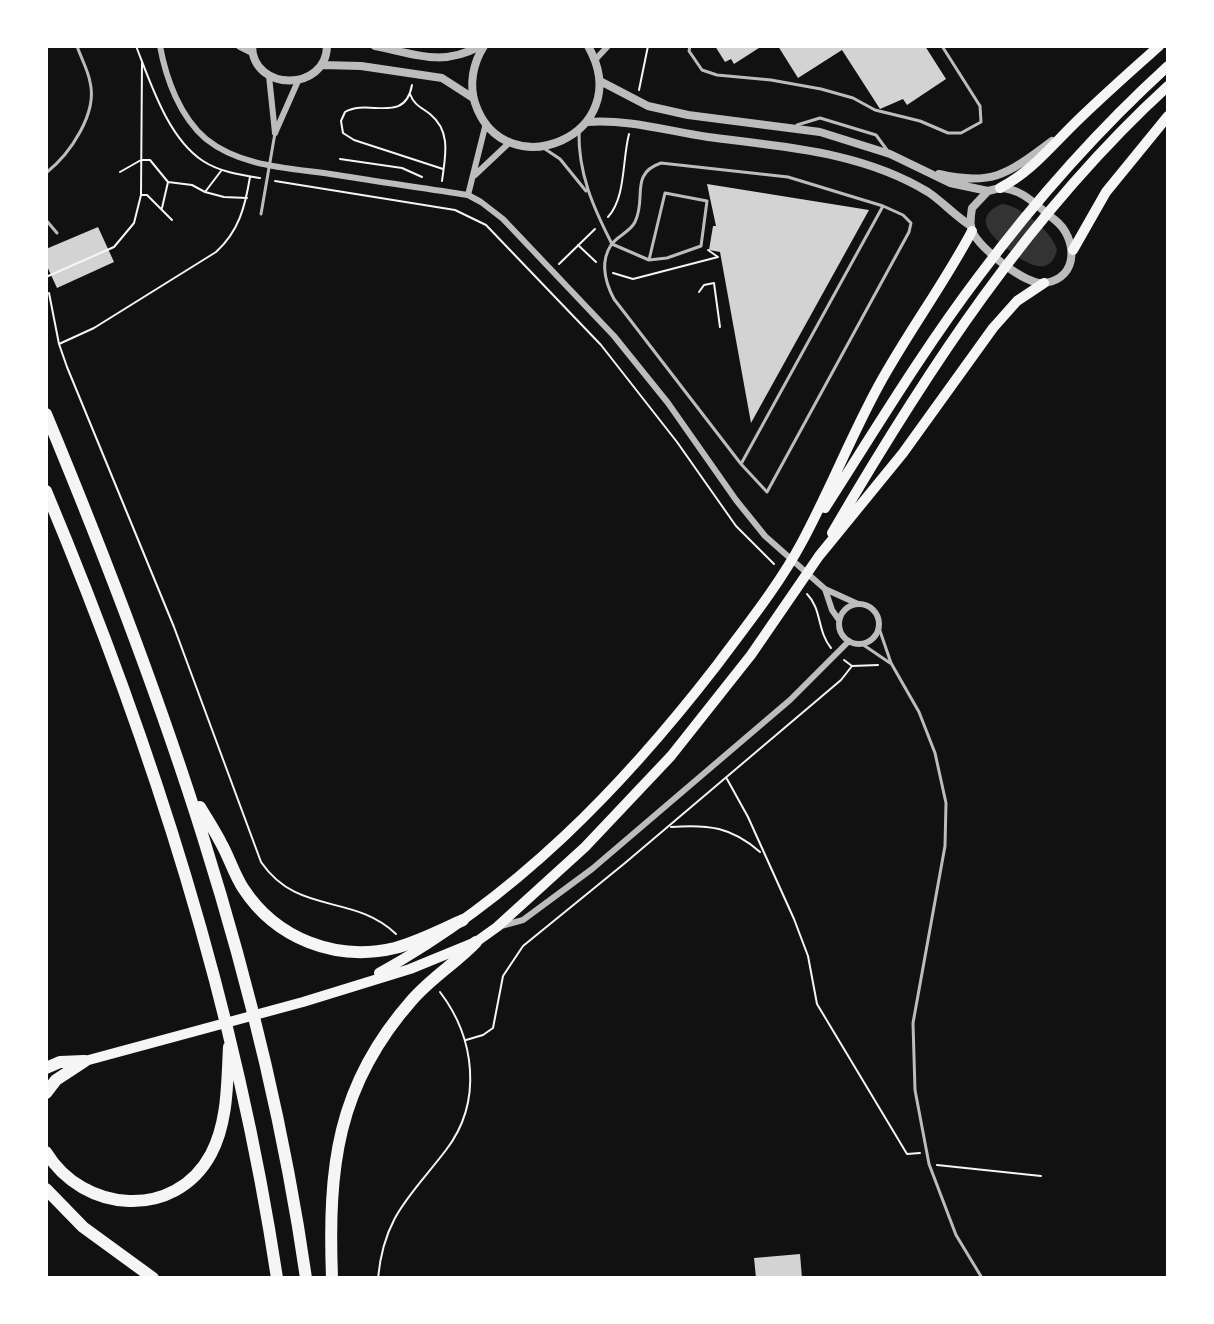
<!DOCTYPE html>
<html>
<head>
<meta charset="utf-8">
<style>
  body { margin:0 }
  #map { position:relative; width:1214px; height:1324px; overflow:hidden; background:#111; font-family:Overpass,sans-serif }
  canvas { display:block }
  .frame { position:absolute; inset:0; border:48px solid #fff; pointer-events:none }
</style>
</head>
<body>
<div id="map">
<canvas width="1214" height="1324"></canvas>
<div class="frame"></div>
</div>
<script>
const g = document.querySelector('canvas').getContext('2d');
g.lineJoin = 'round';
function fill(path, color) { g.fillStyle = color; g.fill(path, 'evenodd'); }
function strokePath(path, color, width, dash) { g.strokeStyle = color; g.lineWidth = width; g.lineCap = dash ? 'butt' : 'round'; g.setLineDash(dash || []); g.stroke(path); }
fill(new Path2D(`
  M1002,204C1019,205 1053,232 1057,250C1050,279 1025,263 1010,251C994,238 969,218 1002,204Z`), '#333');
fill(new Path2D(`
  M715,46H762L734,64L731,59L725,62Z
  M778,46H925L946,79L907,105L903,99L880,109L842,50L798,78Z
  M707,184L869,210L751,423L720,252L709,250L713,226H716Z
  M98,227L114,262L57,288L46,264V249Z
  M800,1254L802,1278H756L754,1258Z`), '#d3d3d3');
strokePath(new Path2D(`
  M136,46C151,84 168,138 203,161C220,172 241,175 260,178
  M412,85C405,125 368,98 345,112L341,121L343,133L354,140L443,169
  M639,90L648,46
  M410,94C414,105 421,107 430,114C452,132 445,157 442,181
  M340,159L402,168L422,177
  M221,171L205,192L224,197L247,198
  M120,172L141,160H150L168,182L192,185L205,192
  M275,181L455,210L486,225L601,345L677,442L736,526L774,564
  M141,195H147L172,220
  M162,208L168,182
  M608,217C626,197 622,161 629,134
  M578,245L596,262
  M708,250L718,257
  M559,264L595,229
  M613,273L633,279L718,257
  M46,277L114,247L134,223L141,195L142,62
  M699,292L704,285L714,283L720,327
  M49,293L59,344L67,367L174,627L261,862C298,916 353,893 396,934
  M59,344L94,328L216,252C239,231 245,207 250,177
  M807,594C822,609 817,631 831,648
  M844,660L852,666L878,665
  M727,779L748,817L794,919L808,956L817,1004L907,1154L920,1153
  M671,827C708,824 732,827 760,852
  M466,1040L483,1035L493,1028L503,976L523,946L625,863L841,680L852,666
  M937,1165L1041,1176
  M378,1278C384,1215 411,1196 446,1150C483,1102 475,1038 440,992`), '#f5f5f5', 2);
strokePath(new Path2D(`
  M690,46L689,51L702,70L717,75L771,80L821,89L853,98L875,110L920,121L948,133H961L981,122L980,106L942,46
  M797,125L820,118L876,135L887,150
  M579,131C578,173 593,207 612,244L649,260
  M542,147L560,159L586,191
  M661,163L788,177L883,206L903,215L911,223L909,232L767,492L741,464L614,299C605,282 600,262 611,245C617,236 630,232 635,222C647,198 629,174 661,163Z
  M46,173C70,154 98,113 90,82C88,70 81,58 77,46
  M665,193L707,201L701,246L667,258L649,260Z
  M261,214L275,133
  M46,220L57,233
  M741,464L883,206
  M879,628L891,663L919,712L935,753L946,803L945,846L913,1023L915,1090L929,1164L956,1235L982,1278
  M862,644L890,663`), '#bcbcbc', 3);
strokePath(new Path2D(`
  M160,46C166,79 180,117 206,139C242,168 293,168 337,175C380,182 424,188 468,195L481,202L503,219L614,336L668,403L736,500L765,536L825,589L858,604
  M595,60L608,46
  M269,76L275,133
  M275,133L298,81
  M475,175L510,142
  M468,195L486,123
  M825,589L832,610L839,620
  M839 624a20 20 0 1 1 40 0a20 20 0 1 1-40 0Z
  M501,926L523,920L592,869L790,700L849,641`), '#bcbcbc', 6);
strokePath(new Path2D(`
  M240,46L252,52
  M252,46C253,92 326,92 327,46
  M375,46C415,54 442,67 480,46
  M484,46C473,63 469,84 475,103C504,190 639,135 588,46
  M322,65L361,66L442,78L473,98
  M600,81L648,106L688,115L820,132L890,154L950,183L988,191
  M587,122C629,119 667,131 708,137C783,147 861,151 928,192C943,202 955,216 971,226
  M939,174C994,187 1010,172 1052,141
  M1000,188C1022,188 1038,207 1055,220C1077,237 1080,278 1045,283C1026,286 979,248 972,231C969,224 971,215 972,208L988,191Z`), '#bcbcbc', 8);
strokePath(new Path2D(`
  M1000,188C1029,173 1047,151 1070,128C1098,100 1129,73 1159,46
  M1073,250L1106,192L1168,116
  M825,508C875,430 923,350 979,276C1035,201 1099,129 1168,66
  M832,533C926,372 1029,213 1168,86
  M379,973C515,898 622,788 717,665C746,626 779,585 802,542C830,490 851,436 879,385C908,332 944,284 972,231
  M85,1061L303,1002L410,969L476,942L497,927L585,847L671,756L751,655L819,556L903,453L993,328L1017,301L1044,283`), '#f5f5f5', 10);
strokePath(new Path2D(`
  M46,414C162,693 263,978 306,1278
  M46,491C152,744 236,1006 277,1278
  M200,807C207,819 215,831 221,843C229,857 234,874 243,888C276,939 336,962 395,948C418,942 441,930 463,920
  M46,1068L60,1062L84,1061
  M46,1093L56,1080L85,1061
  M46,1152C83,1213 175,1221 211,1154C228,1122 227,1083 229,1047
  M46,1189L83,1227L153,1278
  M332,1278C328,1168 336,1086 412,1000C431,978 456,963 476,942`), '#f5f5f5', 12);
</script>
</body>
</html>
